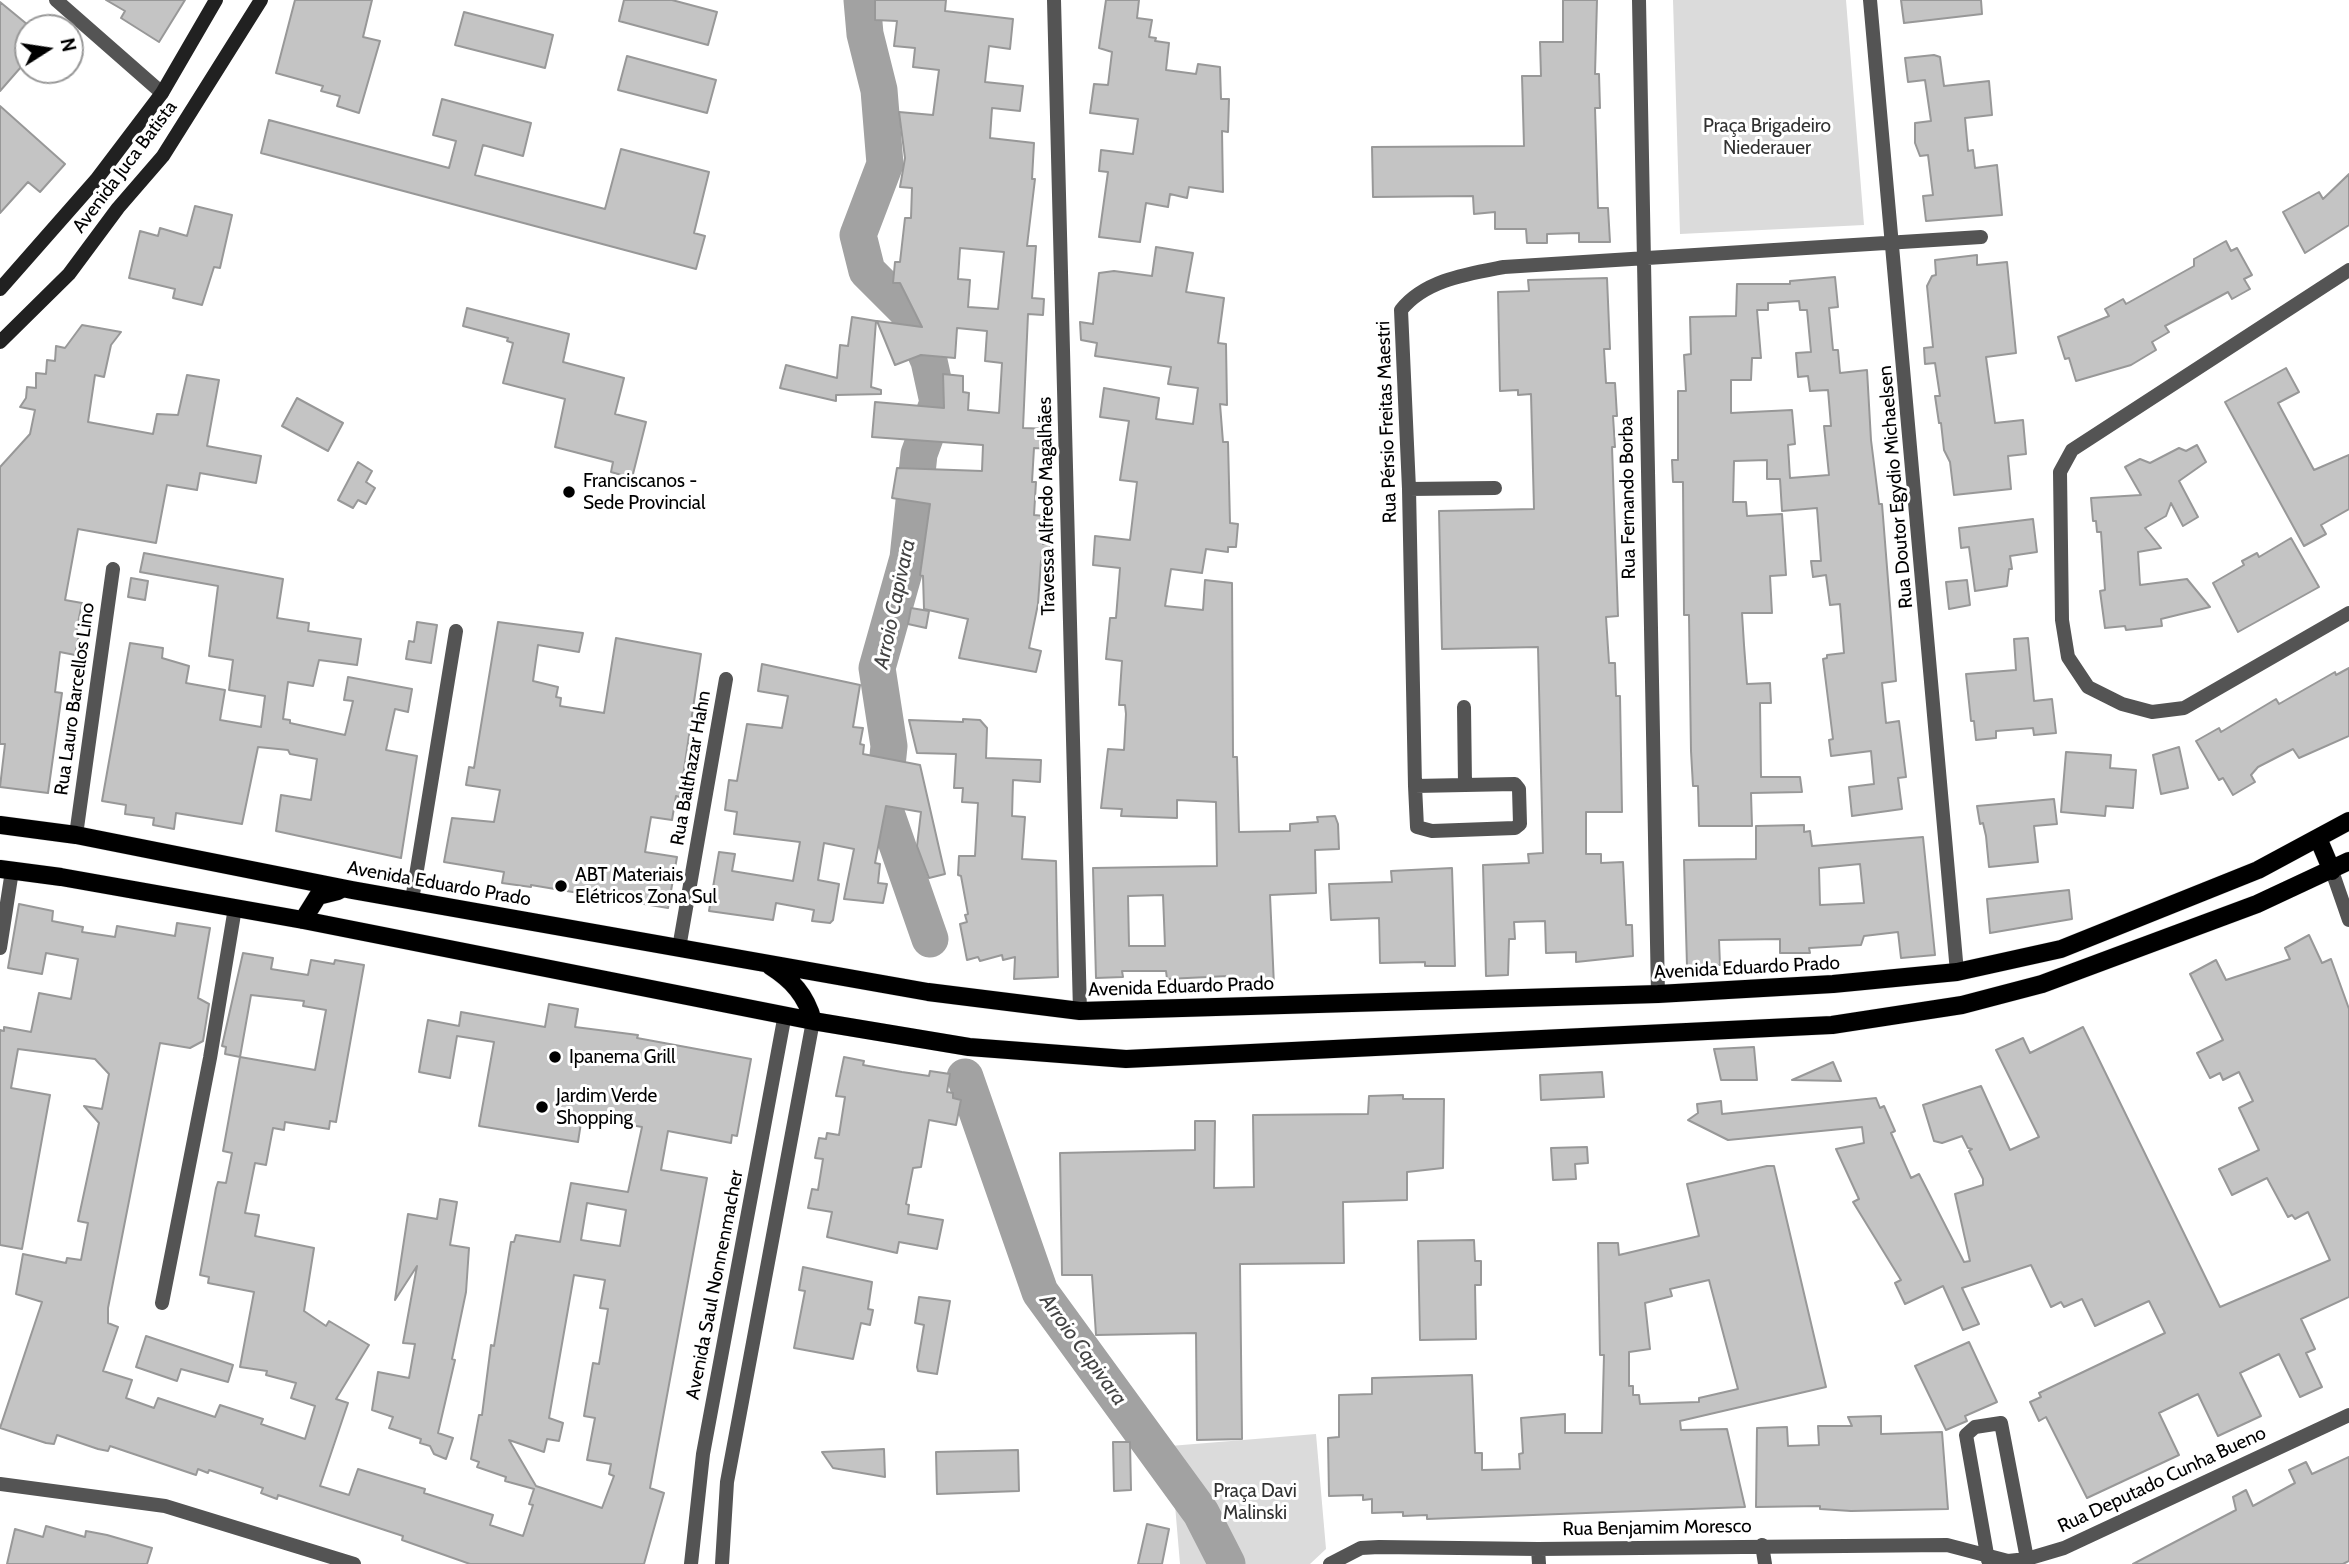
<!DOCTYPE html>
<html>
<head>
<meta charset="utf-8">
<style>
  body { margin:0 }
  #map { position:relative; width:2349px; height:1564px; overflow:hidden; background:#fff; font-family:Cabin,sans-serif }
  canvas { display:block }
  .north { position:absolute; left:14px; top:14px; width:70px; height:70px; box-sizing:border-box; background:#fff; border:2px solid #999; border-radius:50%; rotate:78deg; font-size:19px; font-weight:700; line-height:28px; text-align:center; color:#000 }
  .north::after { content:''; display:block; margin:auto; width:24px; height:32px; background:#000; clip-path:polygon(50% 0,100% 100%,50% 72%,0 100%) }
</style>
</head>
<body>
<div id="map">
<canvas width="2349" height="1564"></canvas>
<div class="north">N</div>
</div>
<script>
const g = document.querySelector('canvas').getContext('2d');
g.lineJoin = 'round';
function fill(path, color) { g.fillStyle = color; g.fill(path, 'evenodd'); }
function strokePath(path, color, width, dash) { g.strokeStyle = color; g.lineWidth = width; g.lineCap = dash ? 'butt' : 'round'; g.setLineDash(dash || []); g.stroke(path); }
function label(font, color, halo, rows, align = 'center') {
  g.font = font + ' Cabin,sans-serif'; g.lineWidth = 6; g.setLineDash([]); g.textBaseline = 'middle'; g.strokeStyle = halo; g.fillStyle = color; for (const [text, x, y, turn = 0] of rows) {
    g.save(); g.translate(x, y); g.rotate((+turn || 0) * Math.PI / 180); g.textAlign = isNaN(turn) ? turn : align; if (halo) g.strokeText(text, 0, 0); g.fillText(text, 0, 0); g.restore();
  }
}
fill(new Path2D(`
  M1673,0H1846L1864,225L1680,234Z
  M1316,1434L1326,1549L1310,1564H1180L1170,1446Z`), '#dbdbdb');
strokePath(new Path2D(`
  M862,0L865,34L879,90L885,164L858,235L867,271L907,311L929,361L938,402L919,454L908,558L877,668L889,746L883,804L930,939
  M965,1077L1040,1292L1201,1513L1227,1564`), '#a2a2a2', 37);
const building = new Path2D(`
  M106,0H185L159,42L121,18L125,11Z
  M295,0H372L363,37L380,41L359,113L337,106L340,96L321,91L323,86L276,73Z
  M624,0H672L717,12L708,45L619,21Z
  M875,0H946L945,11L1013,19L1010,49L989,46L985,82L1023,86L1020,111L992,108L990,138L1034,143L1032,179H1035L1027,246H1036L1032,298L1044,299L1043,315L1028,314L1023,428L1052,429L1051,449L1034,448L1032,482H1036L1034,515L1045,516L1043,544H1050V561H1041L1038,604L1029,648L1041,651L1036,672L959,658L968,619L924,609L923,576L920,575L930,504L892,498L897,468L982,471L983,445L872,437L875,402L944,408L943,374L963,376V392L969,393L968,410L999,413L1002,363L985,361L987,331L957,328L955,358L921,355L895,365L877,321L922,327L900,283H893L895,262H900L905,218H911L912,188L900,187L905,158L899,112L933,115L939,70L913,67L915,48L894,46L897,21L875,20ZM960,248L1004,252L998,309L968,307L970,280L958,279Z
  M1106,0H1139L1137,18L1152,20L1149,37L1156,38L1155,41L1169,43L1166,70L1196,74L1198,64L1220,67L1221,99H1229L1228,132L1222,131L1223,192L1189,187L1187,198L1170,194L1168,207L1146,203L1140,242L1099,237L1108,172L1099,171L1101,150L1133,154L1138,119L1090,113L1094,84L1108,85L1112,52L1099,48Z
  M1563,0H1597L1595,74H1599L1600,108H1595L1598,208H1608L1610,242H1579V233L1547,234V243H1527L1526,229H1495V212L1474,214L1473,196L1373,197L1372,147L1524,146L1522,76H1541L1540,42H1563Z
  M1901,0H1981L1982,14L1904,23Z
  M0,2L28,25V59L0,91Z
  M464,12L553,35L545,68L455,45Z
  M1934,55L1940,57L1944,86L1989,81L1992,115L1965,118L1968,151L1973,150L1975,168L1997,165L2002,215L1926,221L1923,196L1933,195L1928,155L1920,156L1915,143V123L1931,121L1925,80L1908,82L1905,58Z
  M627,56L716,80L707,113L618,90Z
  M442,99L531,123L523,156L483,145L475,175L605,209L621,149L709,172L694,233L705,236L696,269L261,153L269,120L449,168L456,141L433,135Z
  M0,106L65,164L40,192L28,182L0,213Z
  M2349,174V225L2305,253L2283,212L2319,192L2323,199Z
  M195,206L232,215L220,268L214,267L202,305L173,298L175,289L129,278L140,231L158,236L160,228L187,236Z
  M2226,241L2231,251L2237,248L2252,275L2244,279L2250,289L2232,299L2228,292L2165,326L2169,332L2152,342L2156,350L2131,365L2076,381L2069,358L2065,359L2058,337L2109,316L2105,309L2123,299L2126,304L2194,266V259Z
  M1156,247L1193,253L1186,292L1224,298L1218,343L1226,344L1227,405L1220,404L1223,442H1228L1230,523L1238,524L1236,547H1228V552L1206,549L1202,573L1171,569L1165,606L1203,610L1205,580L1232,583L1233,757H1237L1239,832L1290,831V824L1318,822L1317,817L1335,816L1338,824L1339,849L1315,850L1316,893L1270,895L1274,986H1228V976L1167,979L1166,971H1122L1123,977L1096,978L1093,868L1217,866L1216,802L1177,800V818L1121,816L1122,809L1101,808L1108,749L1124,750L1126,714L1125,705H1119L1122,661L1106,659L1110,618H1116L1120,568L1093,565L1095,536L1130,540L1137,482L1120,480L1129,421L1100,417L1104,388L1159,398L1156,419L1193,424L1198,388L1168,384L1171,367L1095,356L1097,343L1081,340L1080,322L1093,324L1099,273L1114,271L1152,276ZM1163,895L1165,946H1129L1128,896Z
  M1977,255V265L2007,262L2016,353L1986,357L1995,423L2023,420L2026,454L2008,456L2011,489L1954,495L1950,462L1944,450L1941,423H1939L1935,396H1940L1935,363L1925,364L1924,348L1933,347L1927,286L1932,276L1936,275L1935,260Z
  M1835,277L1838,307L1829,308L1833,350H1838L1840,373L1867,370L1871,440L1879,504H1882L1896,681L1882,683L1886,723L1899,721L1906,777L1898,778L1902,809L1852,816L1849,787L1874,784L1871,751L1831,756L1829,740L1833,739L1823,659L1827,658V655L1844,653L1840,604L1830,605L1826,575L1813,577L1811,561H1821L1817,508L1782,511L1780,479H1767V460L1734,461L1733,502H1746L1747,516L1782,514L1786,575L1770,576L1772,613H1742L1744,645L1747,684L1770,683L1771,703H1760L1761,777H1800L1802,792L1751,793L1752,826H1699L1698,786H1693L1691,751L1689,615H1684L1683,482H1673L1672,460H1678V391H1686L1684,355L1691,354L1690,317L1736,316L1737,284H1790V281ZM1799,301L1800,310H1807L1811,352L1796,353L1798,377L1808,376L1810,391L1828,390L1831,426H1824L1829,475L1790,478L1788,445L1795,444L1792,410L1731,413V380H1751L1752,358H1761L1757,310H1768V303Z
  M1607,278L1610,349H1604L1606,383H1615L1617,416H1613L1615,447H1612L1618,616L1606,617L1609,663H1615L1616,696H1620L1622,812H1586V854H1601V863L1623,862L1626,925H1632L1633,956L1576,962V952L1546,953L1545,921L1514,922L1515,939H1509L1508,975L1486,976L1483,865L1529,863L1528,854L1543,853L1538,647L1442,649L1439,511L1534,509L1531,394L1518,395V390L1500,391L1498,292L1529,291L1528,280Z
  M467,308L569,334L563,362L624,378L615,414L646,422L632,478L611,472L613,462L555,447L565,399L503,383L513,343L507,341L508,338L463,326Z
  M852,317L876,321L871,387L881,390V394L836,395V401L780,388L786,365L837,378L840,345L848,346Z
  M82,325L121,332L111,345L104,377L95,375L88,422L153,434L157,414L178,415L187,375L219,380L207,446L261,456L256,483L200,473L197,490L167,485L156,543L78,529L65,600L82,603L76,633L79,634L75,655L60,652L55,692L62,693L48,793L0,787L5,744H0V467L30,434L35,410L20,407L26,398L27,387L36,388V373L46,374L47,360L55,361L56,346L65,348Z
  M2286,368L2299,392L2278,403L2314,470L2349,455V509L2321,525L2326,534L2304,546L2225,402Z
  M297,398L343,423L328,451L282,426Z
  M2197,445L2206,462L2179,481L2198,517L2183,526L2171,503L2166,516L2145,528L2161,548L2138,552L2140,585L2187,579L2210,607L2161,619L2162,626L2126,630L2125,626L2105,628L2100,591L2105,590L2101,532H2097L2096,521H2093L2091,498L2141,495L2125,467L2140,459L2150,463L2179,448L2186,451Z
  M358,462L372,471L366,482L375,488L366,504L358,500L353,508L338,500Z
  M2033,519L2037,552L2010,556L2012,569H2009L2007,586L1975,591L1969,547L1961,548L1959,528Z
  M2291,538L2319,587L2238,632L2213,583L2244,565L2242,561L2257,553L2259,557Z
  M144,553L283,579L277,618L309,623L308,631L361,639L357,665L319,660L313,686L288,682L283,719L290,720V723L345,735L353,701L344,700L348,677L412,689L408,712L395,709L386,750L417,756L401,858L276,831L281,795L311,800L317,759L290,754L288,750L258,747L242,824L176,813L174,829L153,825L154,818L125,814L126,805L102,801L130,643L163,648L162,658L189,666L186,683L225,690L220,720L261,727L265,696L229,690L233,660L209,656L218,586L140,572Z
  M131,578L148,581L145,600L128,597Z
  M1967,580L1970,605L1949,609L1946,582Z
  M911,608L929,611L926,628L908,624Z
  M417,622L437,625L431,663L406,659L409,641L414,642Z
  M498,622L583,633L579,652L538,645L533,681L558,687L556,697L561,698L560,706L604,713L616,638L701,654L680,797L676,796L672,820L651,817L645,852L677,857L668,908L531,885V887L502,883L504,872L444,862L452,818L494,822L500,790L466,785L469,767L474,768Z
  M2028,638L2034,701L2052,699L2056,733L2034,735L2033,728L1996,731V738L1976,740L1974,721H1971L1966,674L2016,670L2014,639Z
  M762,664L860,685L853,727L863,728L860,744L864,745L863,754L920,765L945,874L929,878L917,846L921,812L886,806L875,863L880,864L878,883L887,884L883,903L844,899L854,849L824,843L818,880L839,884L833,920L830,923L812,921L814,910L776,903L773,920L709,911L719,852L735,854L732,871L793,881L800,842L734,834L737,812L725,810L729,780L737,781L747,724L782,728L788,696L758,691Z
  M2349,668V736L2299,758L2293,749L2258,767L2251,775L2255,782L2233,795L2223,778L2219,780L2196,741L2219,728L2221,732L2276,699L2279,704L2335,672L2336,675Z
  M963,719L980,720L987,728L986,758L1041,760L1040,782L1013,780L1012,816L1025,817L1022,859L1056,861L1058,977L1014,979L1015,957L1003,960L1002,955L980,961L978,957L967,960L960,924L967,922L965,915L968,914L961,876L958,875L959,856H975L978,803L962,802L963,788H954L956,754L917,753L909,720L963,722Z
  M2179,747L2188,788L2161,794L2153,755Z
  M2066,752L2111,755L2110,768L2136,770L2133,808L2106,806L2105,816L2061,812Z
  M2054,799L2057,824L2034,826L2038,862L1989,867L1986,836L1983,823L1980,824L1977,806Z
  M1804,825V832L1810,831L1812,846L1923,837L1935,955L1901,958L1898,932L1864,936L1861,945L1809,948L1810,953H1780V939L1719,940L1720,965L1687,966L1684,860L1756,859V826ZM1860,864L1864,903L1820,905L1819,868Z
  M1452,868L1455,966H1425V962L1380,963L1379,918L1331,920L1329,884L1392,882L1391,871Z
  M2069,890L2072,919L1990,933L1987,899Z
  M19,904L53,911L52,921L83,927L82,932L115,937L117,926L175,936L177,923L210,928L198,998L209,1004L203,1041L190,1048L160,1043L108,1308V1323L118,1327L103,1371L132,1380L126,1398L154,1408L158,1398L215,1417L220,1405L263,1419L261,1424L305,1439L315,1406L291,1398L296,1383L266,1375L267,1371L240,1367L254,1292L208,1283L209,1277L200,1275L216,1188L218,1182L226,1183L232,1153L223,1151L240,1057L315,1070L326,1010L303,1006L304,1001L251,995L240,1057L225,1054L226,1047L222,1046L243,953L273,958L271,969L308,975L311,960L334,964L335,960L364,965L336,1122L330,1121L329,1129L285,1122L284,1130L273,1128L266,1165L255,1163L245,1213L259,1215L255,1236L314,1248L304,1311L326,1326L329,1321L369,1345L336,1399L348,1403L320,1486L349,1495L358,1469L425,1489L424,1493L493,1515L490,1525L523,1536L533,1505L529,1504L534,1489L505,1481L506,1477L477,1467L479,1462L471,1459L479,1415H482L491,1345L494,1346L511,1242H514L516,1235L560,1242L571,1183L628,1192L642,1127L582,1116L578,1142L479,1126L494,1042L457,1036L450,1078L419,1072L428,1020L459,1026L461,1012L545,1027L549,1004L578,1009L575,1027L638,1035L637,1038L751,1059L737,1136L732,1135L731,1143L668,1131L661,1170L707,1178L650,1488L664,1493L644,1564H470L402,1540L403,1536L278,1495L277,1499L261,1493L263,1488L209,1470L208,1473L198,1469L196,1475L110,1446L108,1451L98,1449L57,1435L54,1444L46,1443L0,1428L42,1302L16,1294L23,1254L66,1263L67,1258L81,1260L88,1223L78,1221L99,1123L84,1106L102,1109L109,1074L95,1059L18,1049L11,1088L50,1095L22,1249L0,1245V1030L4,1031V1027L31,1032L39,993L71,999L78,959L46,953L42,974L8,968ZM587,1203L626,1210L620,1246L581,1240ZM574,1275L605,1280L600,1308L608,1309L599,1364L593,1363L584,1416L595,1418L587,1460L611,1464L609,1474L614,1476L602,1508L536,1486L509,1440L544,1452L547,1439L559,1441L563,1423L549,1418Z
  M2309,935L2322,963L2331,959L2349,1009V1297L2301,1319L2315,1349L2306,1353L2322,1387L2300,1397L2279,1354L2240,1373L2261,1416L2218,1436L2198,1394L2159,1413L2179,1455L2087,1498L2046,1417L2039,1421L2030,1402L2041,1397L2039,1393L2165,1333L2149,1301L2095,1326L2082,1299L2064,1307L2061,1302L2051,1307L2031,1265L1962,1288L1979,1324L1963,1330L1943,1286L1905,1304L1895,1283L1901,1280L1853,1202L1859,1199L1836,1149L1864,1143L1862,1127L1728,1140L1688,1120L1698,1113L1697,1104L1721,1101L1722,1114L1876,1098L1880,1108L1884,1106L1895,1131L1891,1133L1911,1178L1919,1174L1964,1262L1970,1261L1955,1194L1983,1185V1179L1969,1151L1972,1149L1968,1148L1962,1136L1942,1143L1934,1141L1923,1105L1981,1086L2010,1150L2039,1137L1996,1050L2023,1038L2030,1053L2083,1027L2220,1307L2330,1260L2308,1212L2295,1219L2292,1215L2288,1217L2267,1178L2232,1195L2219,1169L2259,1150L2239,1108L2253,1101L2239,1072L2223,1080L2220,1073L2210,1078L2197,1053L2223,1040L2190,974L2216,960L2226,980L2290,959L2285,948Z
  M1754,1047L1757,1080H1721L1714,1049Z
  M844,1057L864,1061L863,1065L902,1072L929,1076L930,1071L950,1074L947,1092L953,1093V1098L961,1100L956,1125L929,1120L921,1167L913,1168L906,1204L909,1205L908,1214L943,1220L937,1249L899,1242L897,1253L827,1237L832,1212L808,1208L812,1189L818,1190L823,1159L815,1158L819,1138L826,1139L827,1133L839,1135L845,1097L836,1096Z
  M1833,1062L1841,1081L1792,1080Z
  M1602,1072L1604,1097L1541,1100L1540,1075Z
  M1403,1095V1099H1444L1443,1168L1407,1172V1200L1343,1202L1344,1263L1240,1264L1242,1439L1197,1440L1196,1333L1096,1335L1092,1275H1062L1060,1153L1195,1150V1121H1215L1214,1188L1254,1187L1253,1115L1368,1114L1369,1096Z
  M1587,1147L1588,1163L1575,1164L1576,1179L1553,1180L1551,1148Z
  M1767,1166H1774L1826,1387L1680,1421L1681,1430L1727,1429L1745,1507L1427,1519V1515L1403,1516V1512L1372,1513V1499L1363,1500V1495L1329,1496L1328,1438L1339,1437V1395L1372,1394V1378L1472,1375L1475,1453H1482V1470L1520,1469L1519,1454L1523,1453L1521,1418L1565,1414V1433H1602L1604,1355H1600L1598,1243H1618L1619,1255L1699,1236L1687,1184ZM1709,1280L1738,1389L1699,1398V1402L1640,1404L1639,1395H1633V1386H1629V1352L1650,1349L1645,1303L1672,1296L1670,1289Z
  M440,1199L457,1202L450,1245L469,1248L466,1292L452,1359L455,1360L438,1433L453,1438L446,1459L434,1454L430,1446L420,1443L421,1439L389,1428L393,1417L372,1410L378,1372L409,1378L415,1344L403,1343L417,1266L395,1300L408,1214L437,1219Z
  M1474,1240L1475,1261H1481V1285H1475L1476,1339L1420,1340L1418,1241Z
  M803,1267L872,1282L868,1309L873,1310L870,1325L861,1323L853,1359L794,1348L805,1291L799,1290Z
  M919,1297L950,1301L937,1374L918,1371L917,1367L924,1325L915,1323Z
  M146,1336L233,1365L228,1382L181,1369L177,1381L136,1367Z
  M1969,1342L1997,1402L1965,1416L1967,1421L1946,1430L1915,1366Z
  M1881,1416V1434L1942,1432L1948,1509L1851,1511L1820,1509V1506L1756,1507L1757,1428L1787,1427L1788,1446L1819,1445L1818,1426H1852L1848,1417Z
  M1113,1442H1130L1131,1490L1114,1491Z
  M884,1449L885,1477L833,1468L822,1452Z
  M1018,1450L1019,1491L937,1494L936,1452Z
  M2349,1457V1561L2343,1564H2133L2236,1510L2233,1497L2246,1490L2253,1506L2295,1483L2289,1470L2306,1462L2312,1474Z
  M1147,1524L1169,1529L1162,1564H1138Z
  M46,1526L85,1537L86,1531L107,1535L152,1548L147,1564H7L15,1529L43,1537Z`);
fill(building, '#c4c4c4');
strokePath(building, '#989898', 2);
const primary = new Path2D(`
  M0,825L76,835L352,890L928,992L1080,1011L1658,994L1833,984L1957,972L2061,949L2258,870L2349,821
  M2318,838L2332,871
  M0,869L61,877L303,920L813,1021L969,1047L1126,1059L1832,1025L1962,1005L2042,984L2257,904L2349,861
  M303,920L318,896L338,891
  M770,966C792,980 806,995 813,1021`);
strokePath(primary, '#dbdbdb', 19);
strokePath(new Path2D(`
  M56,0L162,93
  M1054,0L1080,1011
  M1639,0L1658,994
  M1870,0L1957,972
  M2349,270L2072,450L2060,472L2062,620L2068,657L2088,687L2122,704L2152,712L2184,708L2349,613
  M1409,489L1495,488
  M1464,707L1465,784
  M1415,786L1515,784L1519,789L1520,824L1515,828L1432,831L1417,827L1415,786L1409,489L1401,310C1425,280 1467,274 1504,267L1981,237
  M76,835L113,569
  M412,900L456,631
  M0,948L12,871
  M679,948L726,679
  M162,1303L210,1058L235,908
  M0,1484L165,1506L354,1564
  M1762,1545L1765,1564
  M1538,1549L1539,1564
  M1988,1560L1966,1435L1975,1427L2001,1423L2028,1564
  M1330,1564L1361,1548L1379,1547L1538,1549L1947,1545L2008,1561L2027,1559L2064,1548L2349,1415`), '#545454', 14);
strokePath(new Path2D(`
  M2332,871L2349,920
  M691,1564L703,1454L785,1014
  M722,1564L727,1482L813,1021`), '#545454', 14);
strokePath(new Path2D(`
  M0,289L96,180L162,93L216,0
  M0,342L69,274L118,208L163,156L261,0`), '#212121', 14);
strokePath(primary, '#000', 18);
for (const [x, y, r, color] of [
  [569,492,7,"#000"],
  [561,886,7,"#000"],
  [555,1057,7,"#000"],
  [542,1107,7,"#000"]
]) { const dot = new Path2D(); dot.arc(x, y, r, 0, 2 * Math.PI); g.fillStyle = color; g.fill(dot); strokePath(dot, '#fff', 2.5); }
label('19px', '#323232', '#fff', [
  ["Praça Brigadeiro",1767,126],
  ["Niederauer",1767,148],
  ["Praça Davi",1255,1491],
  ["Malinski",1255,1513]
]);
label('19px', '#000', '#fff', [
  ["Avenida Juca Batista",125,167,-53],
  ["Rua Pérsio Freitas Maestri",1387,422,-92],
  ["Rua Doutor Egydio Michaelsen",1896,487,-95],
  ["Rua Fernando Borba",1628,498,-91],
  ["Travessa Alfredo Magalhães",1047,506,-91],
  ["Rua Lauro Barcellos Lino",75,699,-82],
  ["Rua Balthazar Hahn",691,768,-80],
  ["Avenida Eduardo Prado",439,884,10],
  ["Avenida Eduardo Prado",1747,968,-3],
  ["Avenida Eduardo Prado",1181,987,-2],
  ["Avenida Saul Nonnenmacher",715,1285,-79],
  ["Rua Deputado Cunha Bueno",2162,1480,-25],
  ["Rua Benjamim Moresco",1657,1528,-1]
]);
label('19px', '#000', '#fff', [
  ["Franciscanos -",583,481],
  ["Sede Provincial",583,503],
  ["ABT Materiais",575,875],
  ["Elétricos Zona Sul",575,897],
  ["Ipanema Grill",569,1057],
  ["Jardim Verde",556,1096],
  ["Shopping",556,1118]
], 'left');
label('italic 21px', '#434343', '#fff', [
  ["Arroio Capivara",895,604,-78],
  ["Arroio Capivara",1083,1350,54]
]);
</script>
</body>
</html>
